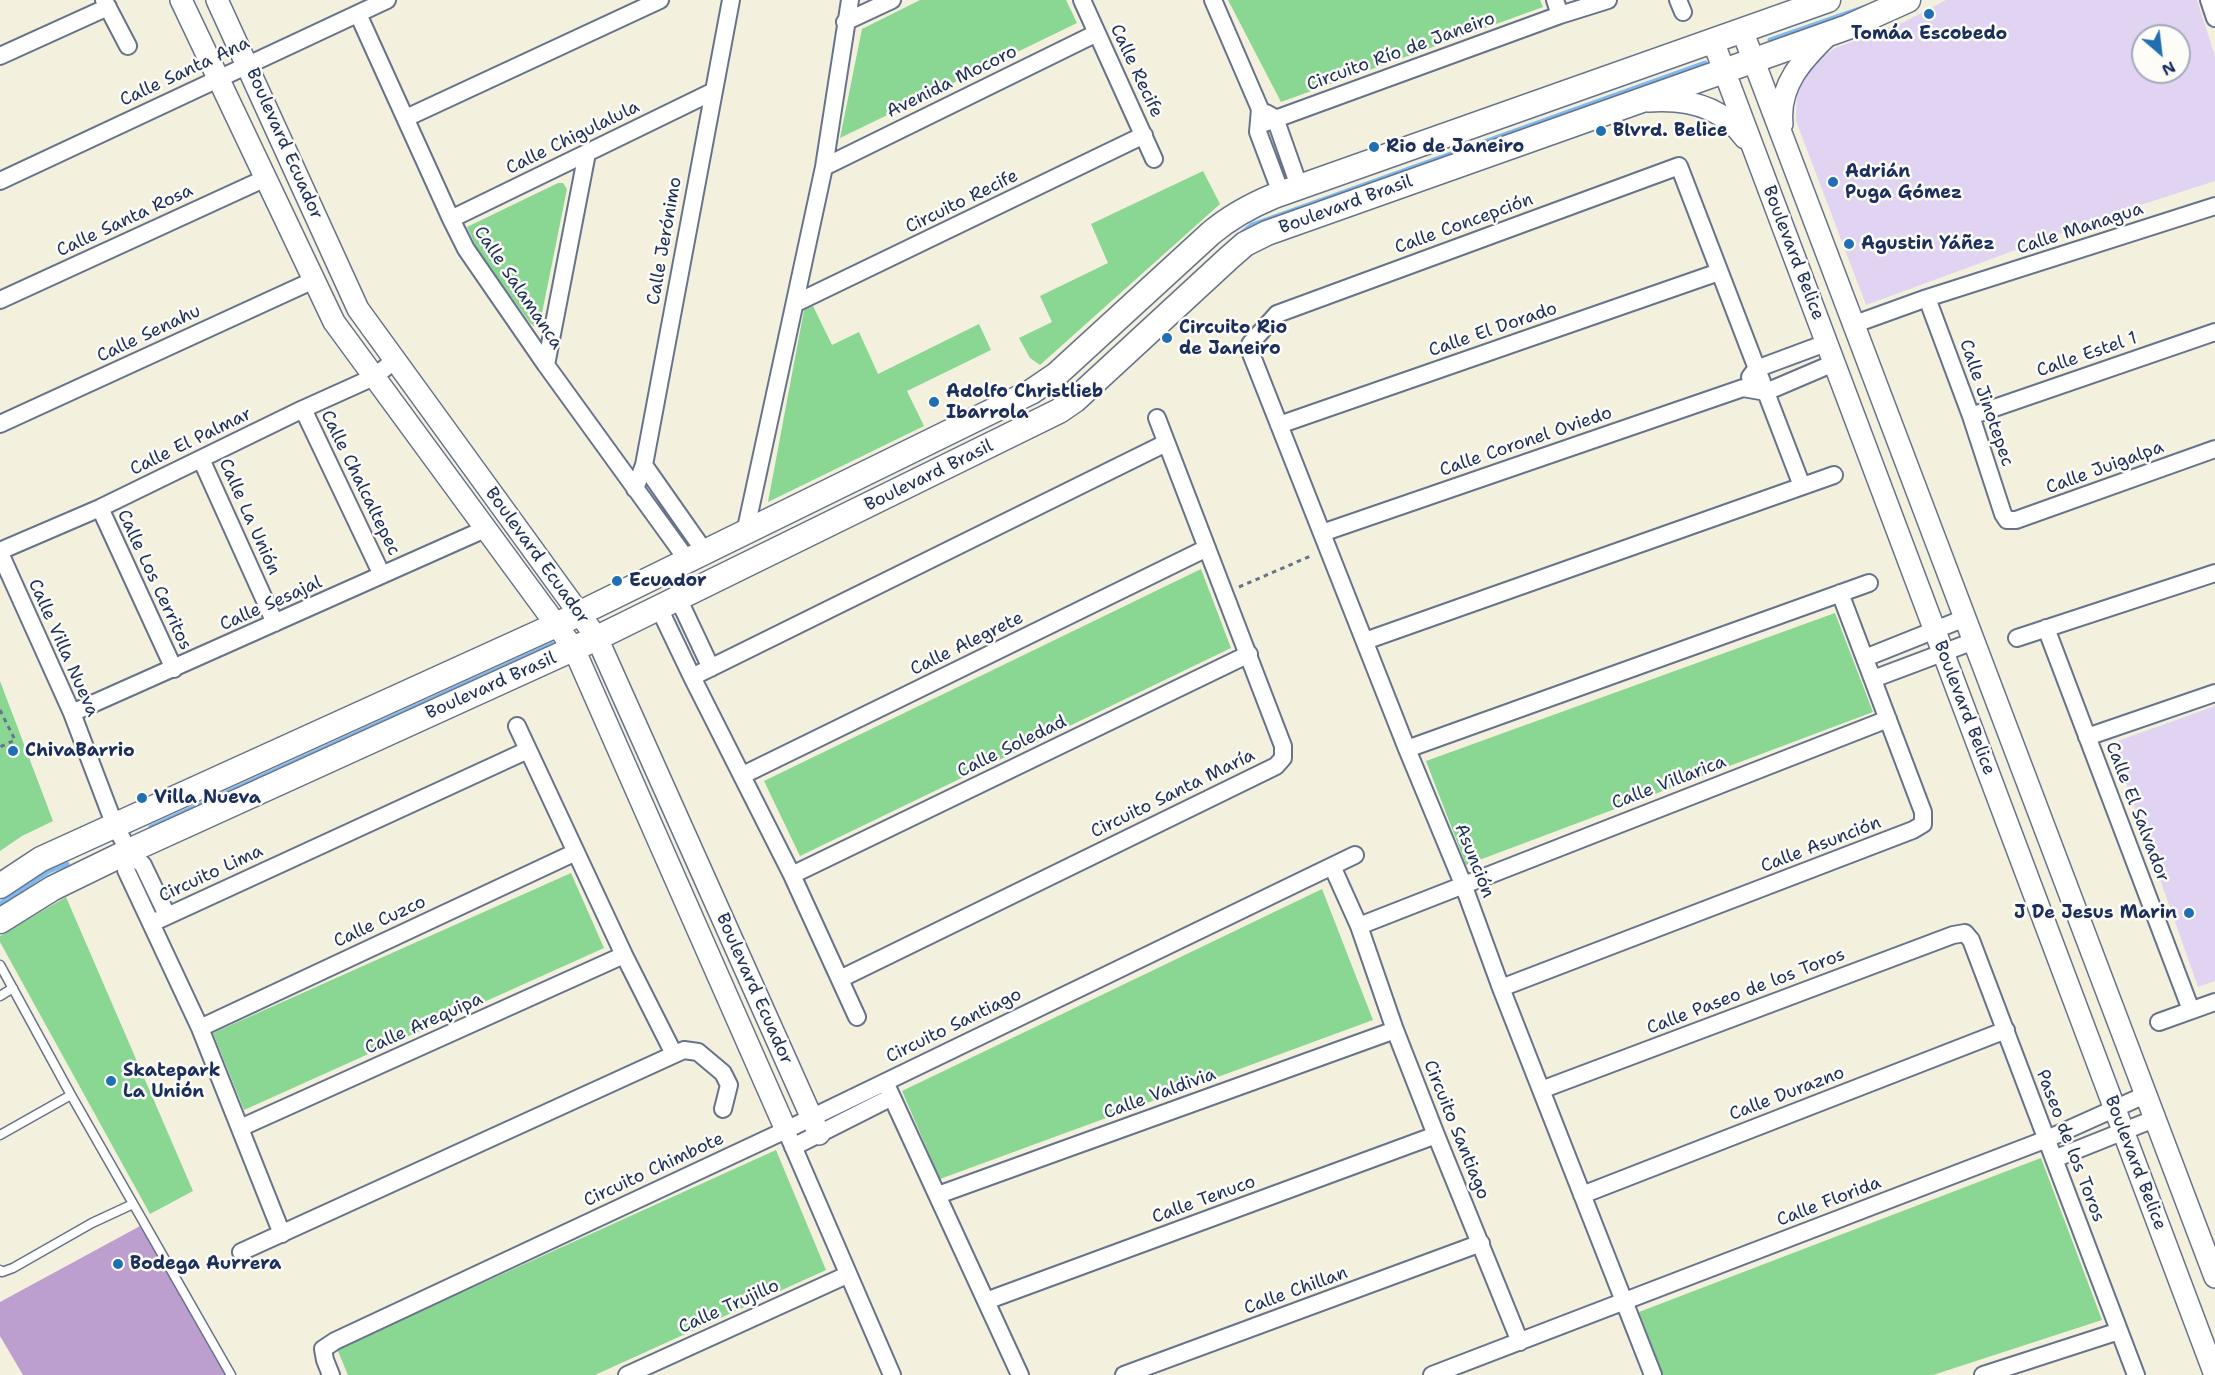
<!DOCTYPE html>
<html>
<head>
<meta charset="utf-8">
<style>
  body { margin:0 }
  #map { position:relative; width:2215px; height:1375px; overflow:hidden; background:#f4f0de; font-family:"Shantell Sans",sans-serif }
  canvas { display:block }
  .north { position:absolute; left:2131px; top:24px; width:60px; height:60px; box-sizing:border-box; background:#fdfcf7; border:2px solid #a3aaba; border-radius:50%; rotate:152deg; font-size:16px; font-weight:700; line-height:24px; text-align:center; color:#1b2f5e }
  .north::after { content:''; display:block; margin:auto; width:21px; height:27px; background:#1f6fb2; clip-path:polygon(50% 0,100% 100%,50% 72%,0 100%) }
</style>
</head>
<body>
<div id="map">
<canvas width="2215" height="1375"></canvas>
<div class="north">N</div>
</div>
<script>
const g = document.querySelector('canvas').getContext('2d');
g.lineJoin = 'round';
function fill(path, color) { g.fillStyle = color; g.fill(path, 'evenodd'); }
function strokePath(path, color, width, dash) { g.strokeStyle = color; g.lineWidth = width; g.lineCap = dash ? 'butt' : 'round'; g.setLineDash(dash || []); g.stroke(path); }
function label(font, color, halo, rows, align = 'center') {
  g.font = font + ' "Shantell Sans",sans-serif'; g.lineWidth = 5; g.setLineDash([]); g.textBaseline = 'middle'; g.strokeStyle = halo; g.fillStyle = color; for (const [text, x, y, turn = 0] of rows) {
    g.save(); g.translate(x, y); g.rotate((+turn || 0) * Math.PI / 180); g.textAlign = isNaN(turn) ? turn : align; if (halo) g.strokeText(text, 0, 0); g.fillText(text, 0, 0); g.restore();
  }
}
fill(new Path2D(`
  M1946,0H2197L2215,56V181L2122,211L1866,305L1796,121L1797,90L1814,63L1835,48L1904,22ZM2143,36H2179V72H2143Z
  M2215,706V981L2198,987L2112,743Z`), '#e1d4f3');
fill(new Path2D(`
  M920,0H1066L1077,23L840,138L862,29Z
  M1228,0H1540L1543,7L1281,102Z
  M1203,171L1220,204L1040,365L1030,358L1019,338L1052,322L1040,296L1108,263L1091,224Z
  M558,183H563L567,189L540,323L535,327L530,323L477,249L467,227Z
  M813,306L832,345L859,332L878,374L979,324L991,350L907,391L924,426L768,502L804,310Z
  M1201,569L1231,648L800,856L764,781Z
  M1835,613L1873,712L1466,865L1426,761Z
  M0,681L53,821L22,836L0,851Z
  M571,873L604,948L244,1110L213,1033Z
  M1322,889L1373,1020L940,1179L902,1091Z
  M66,897L193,1191L150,1214L0,942V936Z
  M776,1150L826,1270L595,1375H348L337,1349Z
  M2041,1158L2102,1320L1933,1375H1663L1639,1312Z`), '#8ad693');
strokePath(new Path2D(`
  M1770,40L1865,7
  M1242,233L1252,225L1705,63
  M151,827L553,644
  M0,904L49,871L67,864`), '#7ebaf0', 5);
fill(new Path2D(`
  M142,1225L226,1375H23L0,1336V1302Z`), '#bc9fce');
const service = new Path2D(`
  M0,965L71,1095L231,1375
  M0,996L13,988
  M0,1135L71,1095
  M0,1270L2,1272L13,1268L92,1223L133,1204`);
const minor = new Path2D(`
  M104,0L128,46
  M1082,0L1154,159
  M1213,0L1260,109L1258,132L1281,193
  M1555,0L1560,15
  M1678,0L1683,12
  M2209,0L2215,18
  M358,14L451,219L466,249L546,365L688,561
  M845,22L892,0
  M0,56L108,7
  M1266,113L1275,118L1299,186
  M406,118L660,0
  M1259,125L1560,15L1608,0
  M824,167L1097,33
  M0,181L387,0
  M451,219L712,92
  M1927,298L1971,416L2003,514L2007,520H2016L2215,449
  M0,300L266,178
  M796,303L1144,135
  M1855,324L1927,298L2215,206
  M546,365L587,153
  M1750,377L1756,369L1826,343
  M303,409L382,575
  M1971,416L2215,332
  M0,424L314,280
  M1279,425L1719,272
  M201,459L275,623
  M644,465L705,552
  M635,489L644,465L731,0
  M100,508L174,669
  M745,533L824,167L850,0
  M1322,533L1743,388L1766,392L1834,363
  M0,551L100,508L303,409L374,377L395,360
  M0,553L72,713L115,826L129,851L143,865L167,915
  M678,598L711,668
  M659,608L692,677L792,875L857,1017
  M2046,628L2191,1010
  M2017,638L2215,573
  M1365,641L1834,475
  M1865,658L1965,618
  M692,677L1166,443
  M1873,679L1974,641
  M72,713L485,529
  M517,726L624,955L674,1054
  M2087,737L2215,693
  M1407,749L1869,583
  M743,775L1207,548
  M129,851L126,870L200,1028L282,1234
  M1332,866L1359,926L1395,1030L1436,1135L1520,1342
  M792,875L1249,654
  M152,923L528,750
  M1359,926L1888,719
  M840,979L1276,766L1283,758V746L1157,418
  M1501,988L1913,830L1923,824V812L1840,593
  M2159,1022L2215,1002
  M200,1028L576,852
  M885,1082L1020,1375
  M1541,1090L1953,935L1965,933L1971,940L2136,1375
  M240,1128L624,955
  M786,1130L892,1375
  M793,1147L892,1097
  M2054,1159L2154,1119
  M938,1195L1395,1030
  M1582,1195L2006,1030
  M241,1252L684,1050L698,1052L723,1073L729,1085L723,1109
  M986,1301L1436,1135
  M331,1375L325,1360L323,1349L335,1341L786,1130L1355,855
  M627,1375L847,1275
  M1124,1375L1481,1243
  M1432,1375L2047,1139L2145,1095
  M1653,1375L1501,988L1463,884L1407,749L1250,351V344L1277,314L1679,166L1802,486
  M1983,1375L2119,1331`);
const tertiary = new Path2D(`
  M181,0L334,322L574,649L786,1130
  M217,0L358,309L597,638L819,1134
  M1742,30L2215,1277
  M1713,41L2215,1375
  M1648,101C1686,98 1722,106 1745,138
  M1782,124C1778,85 1803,59 1829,34`);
const secondary = new Path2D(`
  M0,886L41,859L556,625L1031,392L1056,375L1211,233C1230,217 1250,206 1274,196L1828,0
  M0,921L53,888L129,851L597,638L1059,411L1075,400L1230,257L1245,244L1267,233L1848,27L1908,0`);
strokePath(service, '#67738b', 11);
strokePath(minor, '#67738b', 20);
strokePath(tertiary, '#67738b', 24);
strokePath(secondary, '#67738b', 27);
strokePath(new Path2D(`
  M1239,587L1313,555
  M0,710L15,740L0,747`), '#67738b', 3, [4.5, 4.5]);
strokePath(service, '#fff', 8);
strokePath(minor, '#fff', 16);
strokePath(tertiary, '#fff', 21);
strokePath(secondary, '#fff', 24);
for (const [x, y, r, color] of [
  [1929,14,6,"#1f6fb2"],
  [1601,131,6,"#1f6fb2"],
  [1374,147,6,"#1f6fb2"],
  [1833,182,6,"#1f6fb2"],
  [1849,244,6,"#1f6fb2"],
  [1167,338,6,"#1f6fb2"],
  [934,402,6,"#1f6fb2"],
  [617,581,6,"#1f6fb2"],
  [13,751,6,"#1f6fb2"],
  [142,798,6,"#1f6fb2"],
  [2189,913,6,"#1f6fb2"],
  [111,1081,6,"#1f6fb2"],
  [118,1264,6,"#1f6fb2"]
]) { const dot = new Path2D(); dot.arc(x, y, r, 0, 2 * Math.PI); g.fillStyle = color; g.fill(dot); strokePath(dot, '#fdfcf7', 2); }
label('bold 18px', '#1b2f5e', '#fdfcf7', [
  ["Tomáa Escobedo",1929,34,"center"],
  ["Blvrd. Belice",1613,131],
  ["Rio de Janeiro",1386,147],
  ["Adrián",1845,172],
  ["Puga Gómez",1845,193],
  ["Agustin Yáñez",1861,244],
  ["Circuito Rio",1179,328],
  ["de Janeiro",1179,349],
  ["Adolfo Christlieb",946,392],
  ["Ibarrola",946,413],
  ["Ecuador",629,581],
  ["ChivaBarrio",25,751],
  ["Villa Nueva",154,798],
  ["J De Jesus Marin",2177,913,"right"],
  ["Skatepark",123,1071],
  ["La Unión",123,1092],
  ["Bodega Aurrera",130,1264]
], 'left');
label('18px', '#1b2f5e', '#fdfcf7', [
  ["Circuito Río de Janeiro",1401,52,-20],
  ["Calle Recife",1136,71,65],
  ["Calle Santa Ana",185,72,-25],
  ["Avenida Mocoro",952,82,-26],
  ["Calle Chigulalula",573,138,-26],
  ["Boulevard Ecuador",284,144,66],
  ["Circuito Recife",962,202,-26],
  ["Boulevard Brasil",1346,205,-20],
  ["Calle Santa Rosa",125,221,-25],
  ["Calle Concepción",1464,224,-20],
  ["Calle Managua",2080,229,-18],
  ["Calle Jerónimo",665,241,-80],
  ["Boulevard Belice",1793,253,69],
  ["Calle Salamanca",518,288,56],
  ["Calle El Dorado",1493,330,-19],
  ["Calle Senahu",149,334,-25],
  ["Calle Estel 1",2087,355,-19],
  ["Calle Jinotepec",1986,403,71],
  ["Calle El Palmar",191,442,-26],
  ["Calle Coronel Oviedo",1526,442,-19],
  ["Calle Juigalpa",2105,468,-20],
  ["Boulevard Brasil",929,476,-26],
  ["Calle Chalcaltepec",360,483,64],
  ["Calle La Unión",249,517,66],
  ["Boulevard Ecuador",537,556,54],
  ["Calle Los Cerritos",154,580,65],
  ["Calle Sesajal",271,604,-24],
  ["Calle Alegrete",967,644,-26],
  ["Calle Villa Nueva",63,648,66],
  ["Boulevard Brasil",491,686,-24],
  ["Boulevard Belice",1964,708,69],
  ["Calle Soledad",1012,747,-26],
  ["Calle Villarica",1669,783,-21],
  ["Circuito Santa María",1173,794,-26],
  ["Calle El Salvador",2137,812,69],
  ["Calle Asunción",1821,845,-21],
  ["Asunción",1474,861,68],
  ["Circuito Lima",211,874,-25],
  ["Calle Cuzco",380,922,-25],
  ["Boulevard Ecuador",754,989,66],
  ["Calle Paseo de los Toros",1746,992,-21],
  ["Calle Arequipa",424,1024,-24],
  ["Circuito Santiago",954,1026,-26],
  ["Calle Valdivia",1160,1094,-20],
  ["Calle Durazno",1787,1094,-21],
  ["Circuito Santiago",1456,1130,68],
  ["Paseo de los Toros",2070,1146,69],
  ["Boulevard Belice",2135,1163,69],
  ["Circuito Chimbote",654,1170,-25],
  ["Calle Tenuco",1204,1200,-20],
  ["Calle Florida",1829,1202,-21],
  ["Calle Chillan",1296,1291,-20],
  ["Calle Trujillo",729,1307,-24]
]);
</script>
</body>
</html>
